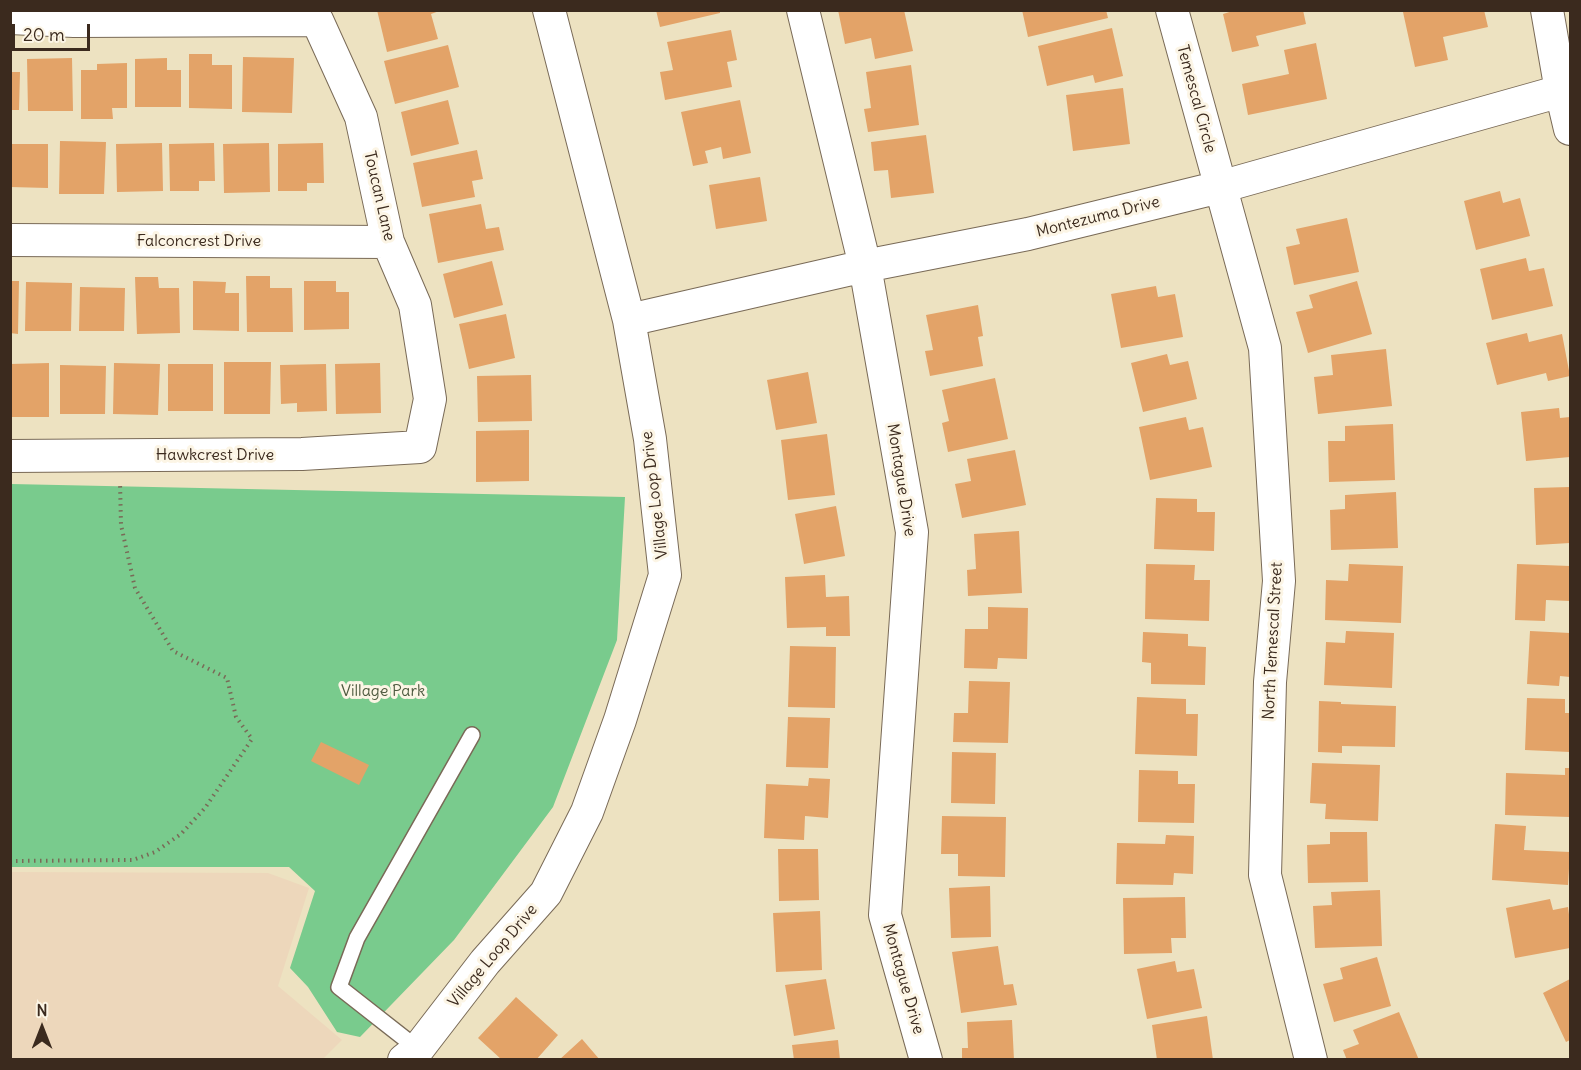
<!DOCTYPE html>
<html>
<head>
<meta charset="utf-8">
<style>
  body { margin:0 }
  #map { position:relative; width:1581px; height:1070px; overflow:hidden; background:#ede2c1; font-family:Delius,sans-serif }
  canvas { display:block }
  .frame { position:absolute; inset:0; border:12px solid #3b2a1e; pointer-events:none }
  .north { position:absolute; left:12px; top:998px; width:60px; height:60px; -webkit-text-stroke:4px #fcf5e5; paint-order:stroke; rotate:0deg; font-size:16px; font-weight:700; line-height:24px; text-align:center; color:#3b2a1e }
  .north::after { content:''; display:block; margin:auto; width:21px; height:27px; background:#3b2a1e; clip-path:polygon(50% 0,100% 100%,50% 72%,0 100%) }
  .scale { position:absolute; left:12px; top:24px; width:78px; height:27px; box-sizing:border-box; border:3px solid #3b2a1e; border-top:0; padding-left:8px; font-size:18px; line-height:21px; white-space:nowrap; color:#3b2a1e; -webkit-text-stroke:4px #fcf5e5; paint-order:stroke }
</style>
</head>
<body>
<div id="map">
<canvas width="1581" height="1070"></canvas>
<div class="frame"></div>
<div class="north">N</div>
<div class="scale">20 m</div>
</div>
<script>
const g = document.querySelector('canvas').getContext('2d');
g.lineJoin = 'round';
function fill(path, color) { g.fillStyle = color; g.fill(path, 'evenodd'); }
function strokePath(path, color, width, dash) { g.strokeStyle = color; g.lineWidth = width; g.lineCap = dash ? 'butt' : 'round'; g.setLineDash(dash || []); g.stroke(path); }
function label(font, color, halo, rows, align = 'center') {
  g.font = font + ' Delius,sans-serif'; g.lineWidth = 6; g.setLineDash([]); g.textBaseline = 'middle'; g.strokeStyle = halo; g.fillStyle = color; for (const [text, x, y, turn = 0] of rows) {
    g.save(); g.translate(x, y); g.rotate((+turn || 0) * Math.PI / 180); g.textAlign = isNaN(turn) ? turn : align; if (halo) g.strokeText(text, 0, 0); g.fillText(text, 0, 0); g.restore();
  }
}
fill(new Path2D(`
  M11,872L268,873L309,888L278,986L342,1040L323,1059H11Z`), '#edd7bb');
fill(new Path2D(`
  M11,484L625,497L617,640L553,807L454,940L360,1037L337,1032L308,987L290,968L315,891L289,867H11Z`), '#79cb8d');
fill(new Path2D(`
  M377,10H442L431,14L438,39L387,52Z
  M656,10H720V13L660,27Z
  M838,10H904L913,51L875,59L871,38L845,44Z
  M1022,10H1106L1108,18L1028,37Z
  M1236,10H1303L1306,24L1256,36L1259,46L1232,52L1223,14Z
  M1409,10H1484L1488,27L1443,37L1448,60L1415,67L1403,12Z
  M1112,28L1123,76L1095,83L1093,75L1047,86L1038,46Z
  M731,30L737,60L727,62L732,87L665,100L660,72L673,70L667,42Z
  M1316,43L1327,99L1248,115L1242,84L1289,74L1284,50Z
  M448,45L459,87L395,104L384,61Z
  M189,54H212V65H232V109L189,108Z
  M243,57L294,58L292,113L242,112Z
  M72,58L73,111H28L27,59Z
  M167,58V70H181V107H135V59Z
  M127,63V108H112L113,119H81V70H97V64Z
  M911,65L919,125L868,132L864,109L871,108L866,72Z
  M10,72H20L19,110H10Z
  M1123,88L1130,144L1073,151L1066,95Z
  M448,100L459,144L411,156L401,112Z
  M740,100L751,153L723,159L721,147L705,151L708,163L693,166L681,112Z
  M926,135L934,193L891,198L888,170L874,171L871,142Z
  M60,141L106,142L104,194H59Z
  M162,143L163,191L117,192L116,144Z
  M214,143L215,181H199V191H170L169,144Z
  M269,143L270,192L224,193L223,144Z
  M323,143L324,183H307V191H278V144Z
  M10,144H48V188L10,187Z
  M477,150L483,179L472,181L475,197L422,207L413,163Z
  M760,177L767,221L716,229L709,185Z
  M1500,191L1503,203L1520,198L1530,236L1476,250L1464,201Z
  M481,204L486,229L499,227L504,250L438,263L429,214Z
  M1347,218L1359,272L1294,285L1286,247L1300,244L1296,229Z
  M1526,258L1529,271L1544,268L1553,306L1492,320L1480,269Z
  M492,261L503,305L454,318L443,274Z
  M246,276H270V288H292L293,332H247Z
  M135,277H158L159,288H179L180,333L137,334Z
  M10,281H19L18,334L10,333Z
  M193,281L226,282L225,293H239V331L193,330Z
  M304,281H336V292H349V329L304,330Z
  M1357,281L1372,334L1308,353L1296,312L1313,308L1309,295Z
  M26,282L72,283L71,331H25Z
  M1156,286L1158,297L1175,294L1183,337L1121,348L1111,294Z
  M80,287L125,288L124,331H79Z
  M978,305L983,336L978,337L983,366L930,376L925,351L933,350L926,315Z
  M506,314L515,358L469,369L459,324Z
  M1527,333L1529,342L1562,334L1570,376L1548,381L1546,373L1497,385L1486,343Z
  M1386,349L1392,406L1318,414L1314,377L1333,375L1331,355Z
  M1167,354L1170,365L1188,361L1197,399L1143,412L1131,363Z
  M224,362H271L270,414H224Z
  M49,363V417H10V364Z
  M114,363L160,364L158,415L113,414Z
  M380,363L381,413L336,414L335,364Z
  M168,364H213V411H168Z
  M326,364L327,411L297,412V403L281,404L280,365Z
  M60,365L106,366L105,414H60Z
  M808,372L817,423L776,430L767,380Z
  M531,375L532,421L478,422L477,376Z
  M995,378L1008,439L948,452L942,423L949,421L942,390Z
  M1559,408L1560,418L1570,417V457L1526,461L1521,412Z
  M1186,417L1189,430L1203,427L1212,467L1150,480L1139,427Z
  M1393,424L1395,480L1329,482L1328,441H1345V426Z
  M529,430V481L476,482V431Z
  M827,434L835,495L788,500L781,440Z
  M1015,450L1026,505L962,518L955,484L971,481L967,459Z
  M1570,487V543L1536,545L1534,488Z
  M1396,492L1398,548L1331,550L1330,510L1345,509V495Z
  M1156,498L1197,499V512H1215L1214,551L1154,549Z
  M836,506L845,556L804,564L795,514Z
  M1019,531L1022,593L968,596L967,570L976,569L974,534Z
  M1146,564L1195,565L1194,580H1210L1209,621L1145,619Z
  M1349,564L1403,566L1401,623L1325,620L1326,580L1348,581Z
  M1517,564L1570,566V601L1546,600L1545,621L1515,620Z
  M825,575L826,597L849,596L850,636H826V627L787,628L785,577Z
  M988,607L1028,608L1027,659L998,658L997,669L964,668L965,629H988Z
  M1346,631L1394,633L1392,688L1324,685L1326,642L1345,643Z
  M1530,631L1570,633V677L1560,676L1559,686L1527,684Z
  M1143,632L1188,634V646L1206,647L1205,685L1151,684V663L1142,662Z
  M790,646L836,647L835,708L788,707Z
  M969,681L1010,682L1008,743L953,742L954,713H968Z
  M1137,697L1186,699V714H1198L1197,756L1135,754Z
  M1527,698L1565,699V713H1570V752L1525,750Z
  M1319,701L1341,702V704L1396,706L1395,747L1342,746V753L1318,752Z
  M788,717L830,718L828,768L786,767Z
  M321,742L369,765L359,785L311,761Z
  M952,752L996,753L995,804L951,803Z
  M1312,763L1380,765L1378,821L1325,819L1326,804L1310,803Z
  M1565,768H1570V817L1505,815L1506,773L1565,775Z
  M1139,770L1178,771V784H1195L1194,823L1138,822Z
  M809,778L830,779L828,818L805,816L804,840L764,838L766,784L808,786Z
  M942,816L1006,817L1005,877L958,876V854H941Z
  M1495,824L1526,826L1524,850L1570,852L1568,885L1492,880Z
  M1330,832H1367L1368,882L1308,883L1307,845L1330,844Z
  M1166,835L1194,836L1193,874L1174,873L1173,885L1116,884L1117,843L1165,844Z
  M778,849H818L819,900L779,901Z
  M990,886L991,937L951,938L949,888Z
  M1380,890L1382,946L1315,948L1313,906L1332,905L1331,892Z
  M1185,897L1186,938H1171L1172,953L1124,954L1123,898Z
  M1550,899L1553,910L1568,907L1570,922V948L1515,958L1506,908Z
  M820,911L822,970L776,972L773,913Z
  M998,946L1004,985L1013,984L1017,1005L961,1013L952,952Z
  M1377,957L1391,1006L1334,1022L1323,984L1343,979L1340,968Z
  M1175,961L1177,972L1194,969L1202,1008L1147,1019L1137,969Z
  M826,979L835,1029L794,1036L785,985Z
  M1570,979V1040L1566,1042L1543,993Z
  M516,997L558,1035L536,1060H502L478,1038Z
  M1399,1012L1419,1060H1347L1343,1050L1359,1044L1353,1030Z
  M1207,1016L1213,1060H1157L1152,1025Z
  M1012,1020L1014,1060H962V1048H968L967,1022Z
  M582,1039L600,1060H559Z
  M838,1040L840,1060H794L792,1045Z`), '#e3a368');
const service = new Path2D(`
  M418,1049L339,987L357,938L472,735`);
const minor = new Path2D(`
  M803,10L865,266L912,532L885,915L926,1060
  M1172,10L1265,348L1279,581L1270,682L1265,875L1311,1060
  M1547,10L1561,91L1570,129
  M10,18L74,21L317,20L361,117L388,242L415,305L430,399L420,447L302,454L10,456
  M10,240L388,242
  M629,320L865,266L1028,234L1220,187L1561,91
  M404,1060L418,1049L485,962L546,893L587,812L620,720L665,575L650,439L629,320L549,10`);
strokePath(service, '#796a57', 18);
strokePath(minor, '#796a57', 34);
strokePath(new Path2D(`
  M10,861L133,860L155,852L181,834L205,808L252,739L236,717L227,678L173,651L135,588L121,525L120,482`), '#796a57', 4, [1.5, 4.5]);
strokePath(service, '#fff', 15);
strokePath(minor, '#fff', 32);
label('16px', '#3b2a1e', '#fcf5e5', [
  ["Temescal Circle",1196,99,75],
  ["Toucan Lane",379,196,77],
  ["Montezuma Drive",1098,217,-14],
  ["Falconcrest Drive",199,241],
  ["Hawkcrest Drive",215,455],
  ["Montague Drive",901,480,81],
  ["Village Loop Drive",655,495,-97],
  ["North Temescal Street",1273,641,-87],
  ["Village Loop Drive",493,956,-50],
  ["Montague Drive",903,979,74]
]);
label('16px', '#4e5a3f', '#fcf5e5', [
  ["Village Park",383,691]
]);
</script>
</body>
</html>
